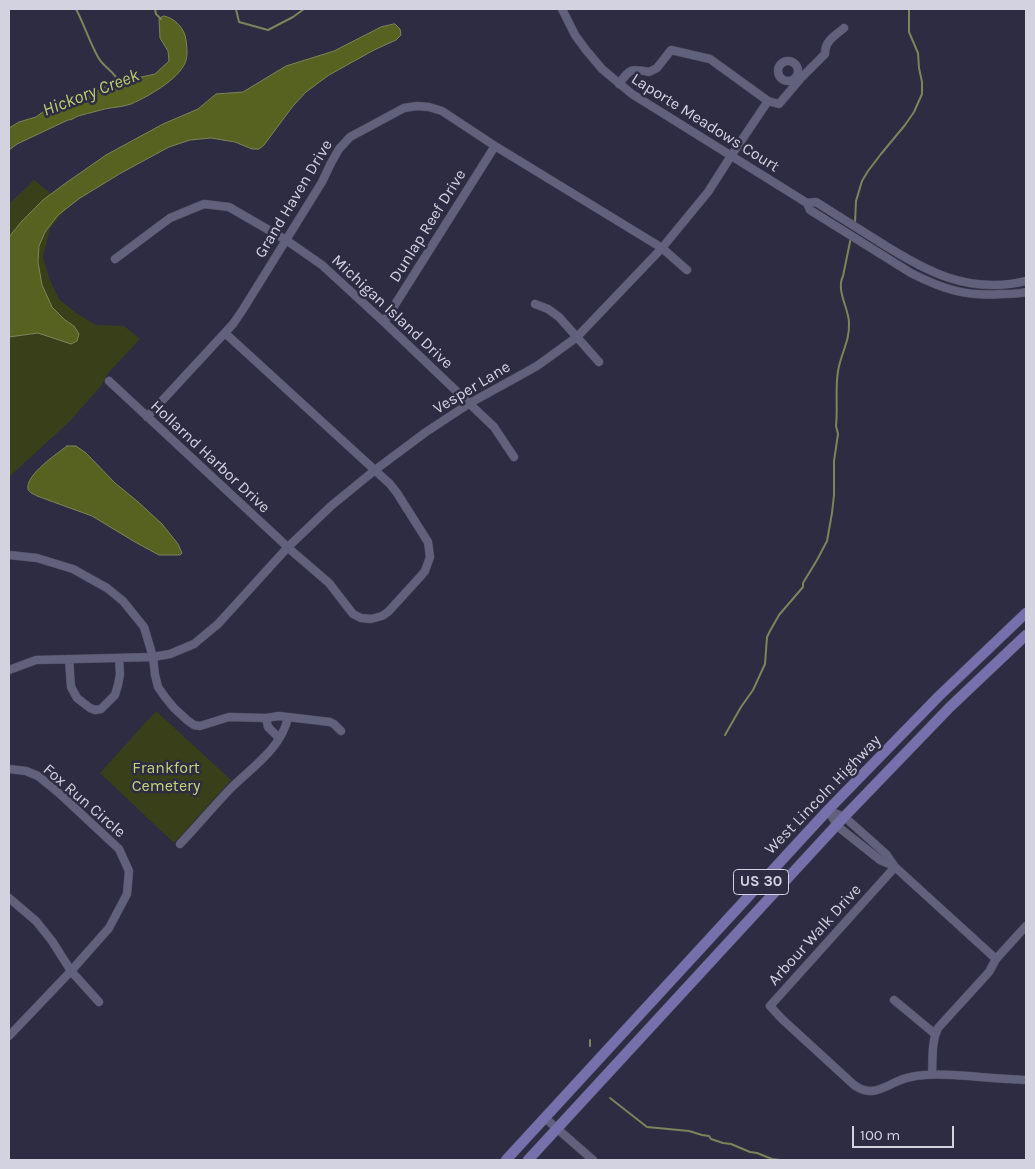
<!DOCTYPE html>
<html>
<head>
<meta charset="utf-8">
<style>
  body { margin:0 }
  #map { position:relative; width:1035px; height:1169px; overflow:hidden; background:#2d2c42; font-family:Karla,sans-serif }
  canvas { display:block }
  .frame { position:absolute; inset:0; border:10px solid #d2d2e0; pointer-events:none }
  .scale { position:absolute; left:852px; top:1126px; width:102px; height:22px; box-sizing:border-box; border:2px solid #d2d2e0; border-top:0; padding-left:6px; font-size:15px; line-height:18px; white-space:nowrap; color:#d2d2e0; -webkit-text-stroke:4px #2d2c42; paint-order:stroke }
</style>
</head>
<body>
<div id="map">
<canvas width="1035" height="1169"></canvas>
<div class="frame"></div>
<div class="scale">100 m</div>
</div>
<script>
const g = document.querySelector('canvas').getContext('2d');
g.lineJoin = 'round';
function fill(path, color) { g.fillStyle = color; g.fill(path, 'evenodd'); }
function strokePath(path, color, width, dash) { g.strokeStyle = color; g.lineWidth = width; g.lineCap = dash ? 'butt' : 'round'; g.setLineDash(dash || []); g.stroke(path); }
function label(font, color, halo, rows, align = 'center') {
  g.font = font + ' Karla,sans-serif'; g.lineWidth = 5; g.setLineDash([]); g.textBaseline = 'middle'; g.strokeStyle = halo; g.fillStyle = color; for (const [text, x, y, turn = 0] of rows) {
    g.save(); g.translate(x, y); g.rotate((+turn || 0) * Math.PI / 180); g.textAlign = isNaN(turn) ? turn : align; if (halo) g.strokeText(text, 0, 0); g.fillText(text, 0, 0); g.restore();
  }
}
fill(new Path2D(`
  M34,180L68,207L50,228L43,257L49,278L59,299L76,313L96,325L124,326L140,339L108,373L101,386L69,422L9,477V204Z
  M156,711L231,780L174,843L100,773Z`), '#394019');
const water = new Path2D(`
  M164,16C175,18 185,29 186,40C187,47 188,57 185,63C178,80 147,97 131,104C120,108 108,107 97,111C91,113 84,114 78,116C74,118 72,120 68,120L17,144L9,150V128L19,122L36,117L44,111L57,105L74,101L79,97L92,94L102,88L119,82L155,74L169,61L168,51L160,38L159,19Z
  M395,24L400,29L401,35L396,40L374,50L329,75L306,92L293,106L264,145L259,149H252L235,142L211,138L190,140L169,147L121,173L80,198L58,215L45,232L39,246L38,262L42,285L52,307L65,320L74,326L79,334L77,341L71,344L38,333L9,337V237L22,221L43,200L63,185L106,155L163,124L198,109L216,94L243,92L286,66L334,51L381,27Z
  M67,446H76L86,453L115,483L137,501L162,524L178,544L182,553L180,555H159L135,542L92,516L37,496C34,494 29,493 28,489C25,475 58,453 67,446Z`);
fill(water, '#586220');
strokePath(water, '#7d845a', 1);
strokePath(new Path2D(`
  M76,9C84,24 89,41 98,57C103,67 114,71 118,81
  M155,9L156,14L161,19
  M236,9L239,22L268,30L293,17L304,9
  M855,223L856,201L862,181L868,171L881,154L905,125L914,112L922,94V82L919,68L918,53L909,32V9
  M725,735L741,707L753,690L765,664L767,637L770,631L779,615L803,587V583L817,560L827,541L832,513L834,495V461L838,434L836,426C838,408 835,389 838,371C841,353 850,341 849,322C848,307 836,290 843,276L851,237
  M590,1046V1040
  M610,1098L647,1127L689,1131L702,1135L709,1136L711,1139L723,1143L731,1144L750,1152L757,1153L772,1159L780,1160`), '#7d845a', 2);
const minor = new Path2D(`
  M562,9L575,35L586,50L602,69L632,94L807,203L816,202C837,215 857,228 878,241C925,271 968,295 1026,281
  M778 71a10 10 0 1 1 20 0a10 10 0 1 1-20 0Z
  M801,78L825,54C825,40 835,36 844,28
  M619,84C630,69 630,68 649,72L657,68L671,50L710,59L768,101L779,104L801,78L798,75
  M807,203L810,210L911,273C942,289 967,297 1002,294C1010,294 1019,294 1026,292
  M115,259L170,218L204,204L229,207L286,240L322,265L384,322L494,427L514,457
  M535,304L548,309L559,317L599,362
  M384,322L495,146
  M109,381L293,552L329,583L353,614L361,618L371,619L382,616L388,612L420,577L425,571L430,557L428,542L397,493L390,484L225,333
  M147,417L233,324L242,311L322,182L331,163L339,149L350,137L404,108L417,106L429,107L442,111L495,146L662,248L687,270
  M9,555L37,558L73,569L107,588L123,601L144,627L153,657L155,675L158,687L165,697L174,708L187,720L194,725L200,726L229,717L266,718L279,716L330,722L334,724L341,731
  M69,659L71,687L77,698L90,708L95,710L101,709L115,695L118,685L120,674L119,658
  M9,670L36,660L153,657L170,654L194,644L218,624L288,547L331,506L375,470L426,432L470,403L537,366L577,337L662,248L708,192L731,156L768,101
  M266,718L268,727L279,738
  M9,769L26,771L38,776L60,794L119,849L129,871L127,894L109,928L71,971L9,1036
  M828,810L844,817L849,821L886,854L895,867L996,959
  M828,810L837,825L841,829L880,860L894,866
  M180,844C197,826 213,807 230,789C251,768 282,748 288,717
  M895,867L770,1006L782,1019L854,1085C876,1101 890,1080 911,1077C930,1073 949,1075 969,1076C988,1078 1007,1079 1026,1080
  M9,898L36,921L52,941L71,971L99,1002
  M894,1000L935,1034
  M932,1074C933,1059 931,1042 938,1028L989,972L996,959L1026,926
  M545,1118L593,1160`);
const major = new Path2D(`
  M506,1160L828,810L939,696L1026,613
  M528,1160L844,817L950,707L1026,635`);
strokePath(minor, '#4b495c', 9);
strokePath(major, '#4b495c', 11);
strokePath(minor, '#62617b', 8);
strokePath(major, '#7671ad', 10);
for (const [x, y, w] of [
  [761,882,55]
]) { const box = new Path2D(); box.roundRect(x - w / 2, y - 12.5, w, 25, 4); g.fillStyle = '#2d2c42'; g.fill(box); strokePath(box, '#d2d2e0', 1); }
label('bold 15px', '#d2d2e0', null, [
  ["US 30",761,882]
]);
label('16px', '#d2d2e0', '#2d2c42', [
  ["Laporte Meadows Court",705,123,32],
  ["Grand Haven Drive",294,199,-59],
  ["Dunlap Reef Drive",428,226,-58],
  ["Michigan Island Drive",392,312,43],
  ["Vesper Lane",472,388,-31],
  ["Hollarnd Harbor Drive",210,457,43],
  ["West Lincoln Highway",823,795,-46],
  ["Fox Run Circle",84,801,41],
  ["Arbour Walk Drive",815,935,-48]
]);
label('16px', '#c4d477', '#2d2c42', [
  ["Frankfort",166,768],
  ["Cemetery",166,786]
]);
label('italic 18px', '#bccc6f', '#2d2c42', [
  ["Hickory Creek",91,93,-21]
]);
</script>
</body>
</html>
